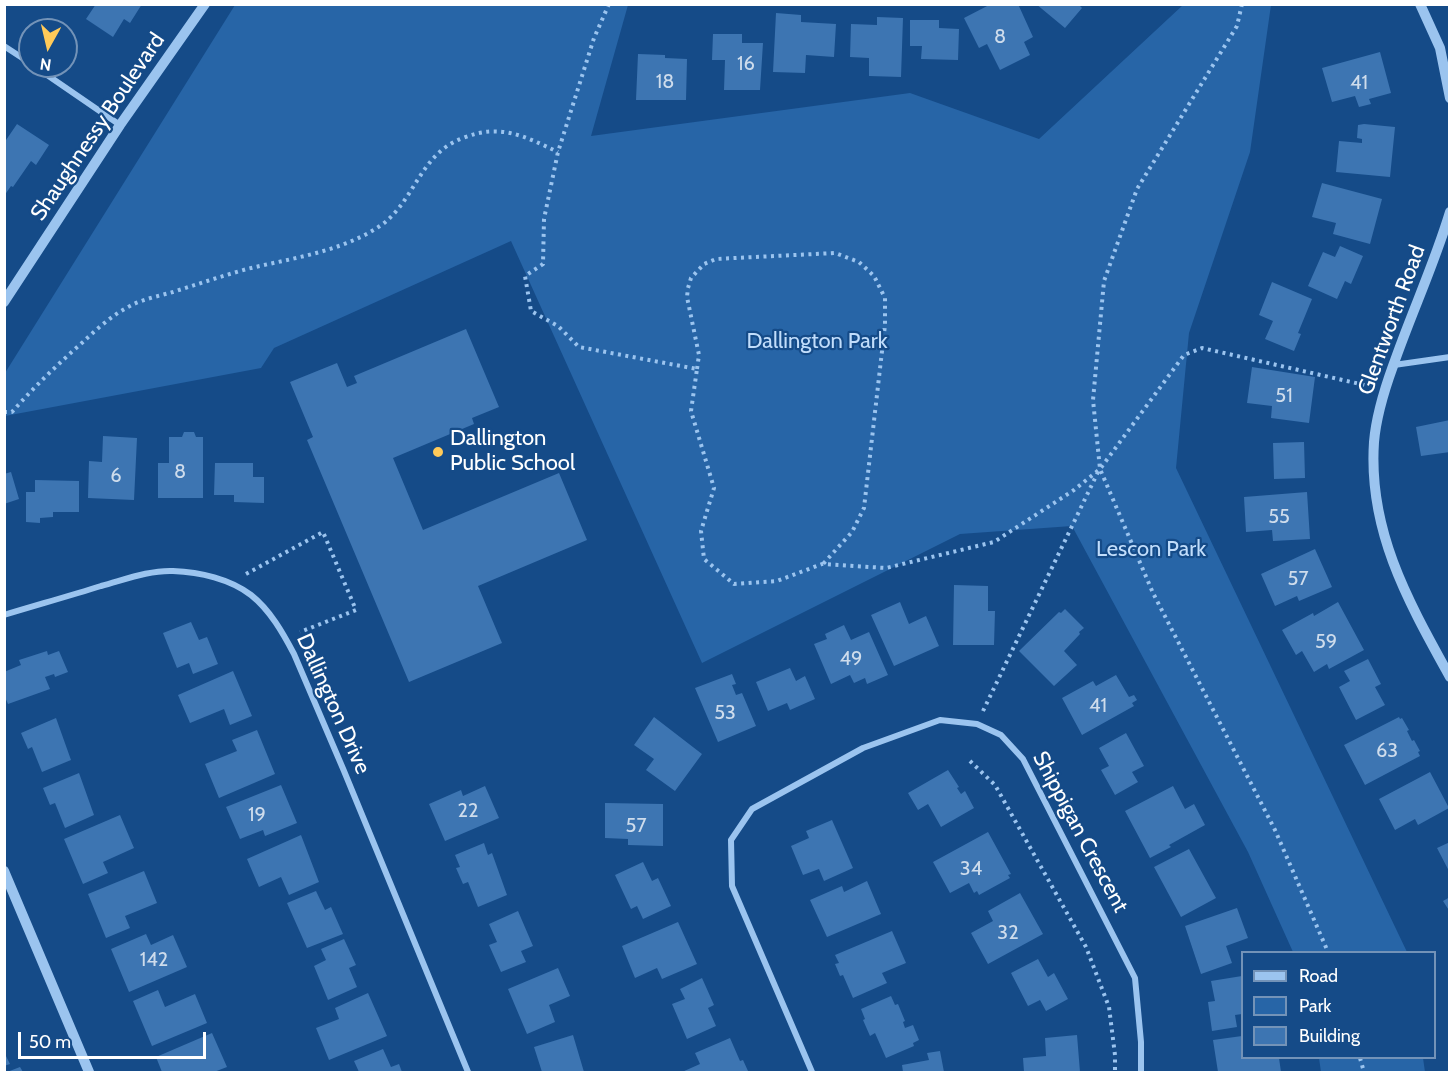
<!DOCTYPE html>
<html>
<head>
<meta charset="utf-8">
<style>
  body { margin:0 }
  #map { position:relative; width:1454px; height:1077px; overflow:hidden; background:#154b88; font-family:Cabin,sans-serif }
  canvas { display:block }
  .frame { position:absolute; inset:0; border:6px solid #fff; pointer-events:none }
  .legend { position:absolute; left:1241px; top:951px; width:195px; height:108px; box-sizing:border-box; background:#154b88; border:2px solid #7393b8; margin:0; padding:8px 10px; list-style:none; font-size:18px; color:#fff }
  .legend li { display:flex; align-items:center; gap:12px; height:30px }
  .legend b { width:30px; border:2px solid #7393b8 }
  .north { position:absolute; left:18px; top:18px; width:60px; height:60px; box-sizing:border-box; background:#154b88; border:2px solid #7393b8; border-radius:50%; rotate:188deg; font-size:16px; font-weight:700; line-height:24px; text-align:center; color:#fff }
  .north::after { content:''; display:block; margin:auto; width:21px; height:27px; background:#ffca59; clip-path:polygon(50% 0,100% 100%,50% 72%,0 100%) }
  .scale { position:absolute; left:18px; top:1032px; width:188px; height:27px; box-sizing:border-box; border:3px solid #fff; border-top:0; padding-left:8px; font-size:18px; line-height:21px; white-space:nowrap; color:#fff; -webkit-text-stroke:4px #154b88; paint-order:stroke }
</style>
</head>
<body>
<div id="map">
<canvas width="1454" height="1077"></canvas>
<div class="frame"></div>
<ul class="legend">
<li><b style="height:8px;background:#9bc4ef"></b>Road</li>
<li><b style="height:16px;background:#2765a7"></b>Park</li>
<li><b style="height:16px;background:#3d75b2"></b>Building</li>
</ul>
<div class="north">N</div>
<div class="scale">50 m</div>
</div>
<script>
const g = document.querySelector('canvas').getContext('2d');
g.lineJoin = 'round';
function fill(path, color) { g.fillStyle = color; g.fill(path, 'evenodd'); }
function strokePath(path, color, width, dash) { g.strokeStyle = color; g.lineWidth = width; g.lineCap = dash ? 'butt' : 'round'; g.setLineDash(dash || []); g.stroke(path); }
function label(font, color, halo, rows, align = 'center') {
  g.font = font + ' Cabin,sans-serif'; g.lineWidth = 4.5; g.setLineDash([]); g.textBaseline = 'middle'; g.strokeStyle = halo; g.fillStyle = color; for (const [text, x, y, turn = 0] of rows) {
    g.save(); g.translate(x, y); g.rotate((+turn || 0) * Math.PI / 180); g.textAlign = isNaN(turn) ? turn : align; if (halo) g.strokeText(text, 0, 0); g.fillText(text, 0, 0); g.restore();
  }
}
fill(new Path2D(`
  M235,5H628L591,136L910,93L1039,139L1183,5H1271L1250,152L1189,333L1176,468L1407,952H1293L1248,852L1072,526L960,534L702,663L511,241L274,348L261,368L5,416V373Z
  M1319,1058H1423L1425,1072H1321Z`), '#2765a7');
fill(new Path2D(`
  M96,4H142L130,23L124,19L113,37L86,19Z
  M991,4H1018L1033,37L1024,42L1030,55L1000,70L987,44L979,48L964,18Z
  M1036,4H1078L1082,8L1065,28Z
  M776,13L801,15V22L836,24L834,57L806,55L805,73L773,72Z
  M877,17L903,18L901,77L869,76V58L850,57L851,24L877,25Z
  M910,20H939V28L959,29L958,60L921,59L922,46H910Z
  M713,34H742V43H763L760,90H724L725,60H712Z
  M1380,52L1391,93L1369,99L1371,104L1359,107L1355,96L1332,102L1322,68Z
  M638,54L665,55V58L687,59L686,100H636Z
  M17,124L49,145L36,165L31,161L13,187L11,186L4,196L6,144L4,143Z
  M1364,124L1395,127L1390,177L1336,172L1339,141L1362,143V139L1357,138L1358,125Z
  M1322,183L1382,199L1370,244L1333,234L1336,223L1312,217Z
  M1340,246L1363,256L1351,284L1345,281L1337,299L1308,286L1323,252L1335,257Z
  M1272,282L1312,299L1298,333L1301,334L1294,351L1265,339L1273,321L1259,315Z
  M466,329L499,407L472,418L474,424L393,458L423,530L559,473L587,540L478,586L502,643L409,682L307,440L313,437L290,382L337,363L347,387L357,383L354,376Z
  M1252,367L1315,377L1309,423L1271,418L1272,406L1247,403Z
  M1450,420V452L1421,456L1416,427Z
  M184,432H194L196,437H203V498H158V463H169V437H182Z
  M103,436L137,438L134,500L88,498L89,461L102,462Z
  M1304,442L1305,478L1274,479L1273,443Z
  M215,463H253V477H264V503L234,502V495H214Z
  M11,472L19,499L4,504V474Z
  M35,480L79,481V512H53V517L40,518V523L26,522V492H35Z
  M1307,492L1310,539L1273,541L1272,530L1246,532L1244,497Z
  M1315,549L1332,587L1299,601L1297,596L1275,606L1261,574Z
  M954,585L988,586V611H995L994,645H953Z
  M900,602L909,624L926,616L939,646L894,666L871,615Z
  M1338,602L1364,650L1329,669L1327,664L1314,672L1302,651L1296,655L1282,630L1313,613L1314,616Z
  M1065,609L1084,628L1079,632L1080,634L1064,651L1077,665L1054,686L1019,651L1059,612L1061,613Z
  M191,622L199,640L207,637L218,664L193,674L189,663L177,668L163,633Z
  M844,625L851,640L869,632L888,675L867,684L865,678L854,683L850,675L831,684L814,644L827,639L825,634Z
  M47,651L48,655L59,651L68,672L55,677L54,674L45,677L50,689L8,704L4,695V672L21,665L19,660Z
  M1368,659L1381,684L1375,687L1385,705L1356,720L1339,687L1350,681L1344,671Z
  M790,668L796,681L805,676L815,699L790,710L787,703L768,711L756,682Z
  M233,671L252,716L230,725L224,709L190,723L178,695Z
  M732,674L736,684L732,685L736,695L742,693L756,726L718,742L695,688Z
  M1116,675L1129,697L1134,695L1137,700L1132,703L1134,706L1082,735L1062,698L1093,681L1096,686Z
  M654,717L702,754L675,791L646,770L654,759L634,745Z
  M1399,717L1400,719L1402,718L1409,730L1407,731L1412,741L1414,740L1420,751L1418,752L1420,756L1365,785L1344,745Z
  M56,718L71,760L42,772L32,747L28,749L21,733Z
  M257,730L275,774L219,798L205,764L237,751L232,740Z
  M1126,733L1144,766L1132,772L1138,782L1115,795L1101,770L1109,766L1099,748Z
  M948,770L959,787L957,788L961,794L965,791L974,808L941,827L928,804L918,810L908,793Z
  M1430,772L1449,808L1418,825L1415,819L1395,830L1379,799Z
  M79,773L94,815L65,828L55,803L50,805L43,788Z
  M281,785L297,823L265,836L263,830L240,839L226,807Z
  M485,786L499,818L445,841L429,804L461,790L463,796Z
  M1173,786L1185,809L1194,804L1205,825L1169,845L1171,847L1150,858L1125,811Z
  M605,803L663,804V846L628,845V839L605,838Z
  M120,815L134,848L103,862L108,873L83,884L64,839Z
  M832,820L853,868L824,881L819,869L803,875L791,846L809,838L806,831Z
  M988,832L1011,874L1008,875L1010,878L979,895L977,891L974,893L969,883L950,893L933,862Z
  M301,835L319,882L289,895L281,877L259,887L247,859Z
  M1450,842V873L1437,848Z
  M484,843L488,855L492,853L507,895L478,907L468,882L463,884L456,868L460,867L455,855Z
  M1189,849L1216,898L1181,917L1154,867Z
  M643,862L652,881L658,878L671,906L643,919L637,906L631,909L615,875Z
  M144,871L157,903L125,916L130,928L106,938L88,894Z
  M867,881L881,914L827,937L810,900L842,886L844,892Z
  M316,891L325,910L331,907L343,934L307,948L287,903Z
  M1020,893L1043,934L988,964L971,933L993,921L988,911Z
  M1450,897V912L1443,901Z
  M1237,908L1248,938L1226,946L1232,963L1201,974L1185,926Z
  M518,911L533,946L521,951L526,962L501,972L489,945L497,942L489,924Z
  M678,922L697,964L662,979L657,968L635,978L622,946Z
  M892,931L906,963L882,973L887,983L853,998L843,975L840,976L835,964L839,963L835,955Z
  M146,934L151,945L173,935L187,967L129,992L111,949Z
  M344,939L356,965L349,968L357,987L328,1000L314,966L326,960L321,949Z
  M1038,959L1048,977L1054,973L1068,999L1046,1011L1040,1000L1028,1006L1011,973Z
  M558,968L570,996L549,1005L555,1022L527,1034L508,989Z
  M1242,976V1014L1235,1015L1237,1027L1212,1031L1208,1002L1215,1001L1211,981Z
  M702,978L714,1005L708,1008L716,1026L687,1039L672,1004L685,999L680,989Z
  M158,990L165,1007L195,994L207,1023L152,1046L133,1001Z
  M368,993L387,1036L329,1060L316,1028L339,1019L335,1008Z
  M891,996L895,1005L898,1004L905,1021L903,1022L905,1028L913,1025L919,1040L913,1043L914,1046L886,1058L875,1033L870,1036L863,1020L865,1019L861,1009Z
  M212,1033L227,1067L214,1072H162L156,1057Z
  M573,1035L584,1072H542L534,1047Z
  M1077,1035L1080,1072H1024L1023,1058L1046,1056L1045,1038Z
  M1242,1036V1058H1279L1281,1072H1218L1213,1040Z
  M730,1038L740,1061L743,1060L748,1071L682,1072L700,1064L695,1053Z
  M383,1049L391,1067L399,1064L402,1072H359L354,1061Z
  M940,1051L944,1072H903L902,1065L929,1060L927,1053Z
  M4,1052L10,1064L4,1066Z
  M20,1067L23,1072H7Z`), '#3d75b2');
strokePath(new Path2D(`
  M609,4L594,38L558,152L544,219L543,264L525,276L531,311L558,326L579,347L697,369L691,411L714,488L701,531L704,559L734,584L777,581L822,564L886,568L994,542L1074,490L1100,469L1184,355L1202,348L1369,386
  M1242,4L1237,26L1137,189L1104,281L1093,400L1100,469L1153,593L1275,830L1328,952
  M697,369L699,355L687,297L688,288L691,278L704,264L716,259L835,253L859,262L874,276L885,298V325L864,508L852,532L823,564
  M4,412H12C34,387 58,364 83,342C97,329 112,315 130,306C143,299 159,296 173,292C198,284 222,276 247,269C292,258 341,252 380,226C415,202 419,154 463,138C500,123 524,136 558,152
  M246,574L323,532L356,610L300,632
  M983,711L1098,472
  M970,761L995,785L1086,947L1109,1007L1115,1055V1072
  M1360,1058L1364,1072`), '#9bc4ef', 4, [3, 4.5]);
strokePath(new Path2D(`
  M4,46L30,63
  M34,66L120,125
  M1394,365L1450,357
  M4,615C37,605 69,596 101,586C124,580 149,570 173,571C200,572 230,579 251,595C270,610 283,633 294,654L344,771L468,1072
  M812,1072L732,886L731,840L752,809L863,748L940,720L977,724L1001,735L1023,759L1135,978L1141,1042V1072`), '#9bc4ef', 6);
strokePath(new Path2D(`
  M1420,4L1440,48L1450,98
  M1450,212C1434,265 1411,314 1393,366C1385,388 1376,418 1374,442C1368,531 1408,601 1450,677
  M4,302L120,125L205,4
  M4,871L89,1072`), '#9bc4ef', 10);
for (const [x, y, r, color] of [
  [438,452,6,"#ffca59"]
]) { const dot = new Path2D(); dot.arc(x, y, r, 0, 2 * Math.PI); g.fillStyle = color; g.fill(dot); strokePath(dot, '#154b88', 2); }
label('20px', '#cedcec', null, [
  ["8",1000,37],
  ["16",746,64],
  ["18",665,82],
  ["41",1359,83],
  ["51",1284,396],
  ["8",180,472],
  ["6",116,476],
  ["55",1279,517],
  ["57",1298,579],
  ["59",1326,642],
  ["49",851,659],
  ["41",1098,706],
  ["53",725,713],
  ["63",1387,751],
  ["22",468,811],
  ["19",257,815],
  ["57",636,826],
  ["34",971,869],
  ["32",1008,933],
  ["142",154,960]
]);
label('22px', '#fff', '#154b88', [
  ["Shaughnessy Boulevard",98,127,-56],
  ["Glentworth Road",1392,320,-70],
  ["Dallington Drive",333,704,66],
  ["Shippigan Crescent",1080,832,62]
]);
label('22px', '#c1ddfb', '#154b88', [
  ["Dallington Park",817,342],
  ["Lescon Park",1151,550]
]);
label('22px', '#fff', '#154b88', [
  ["Dallington",450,439],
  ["Public School",450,464]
], 'left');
</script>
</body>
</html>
